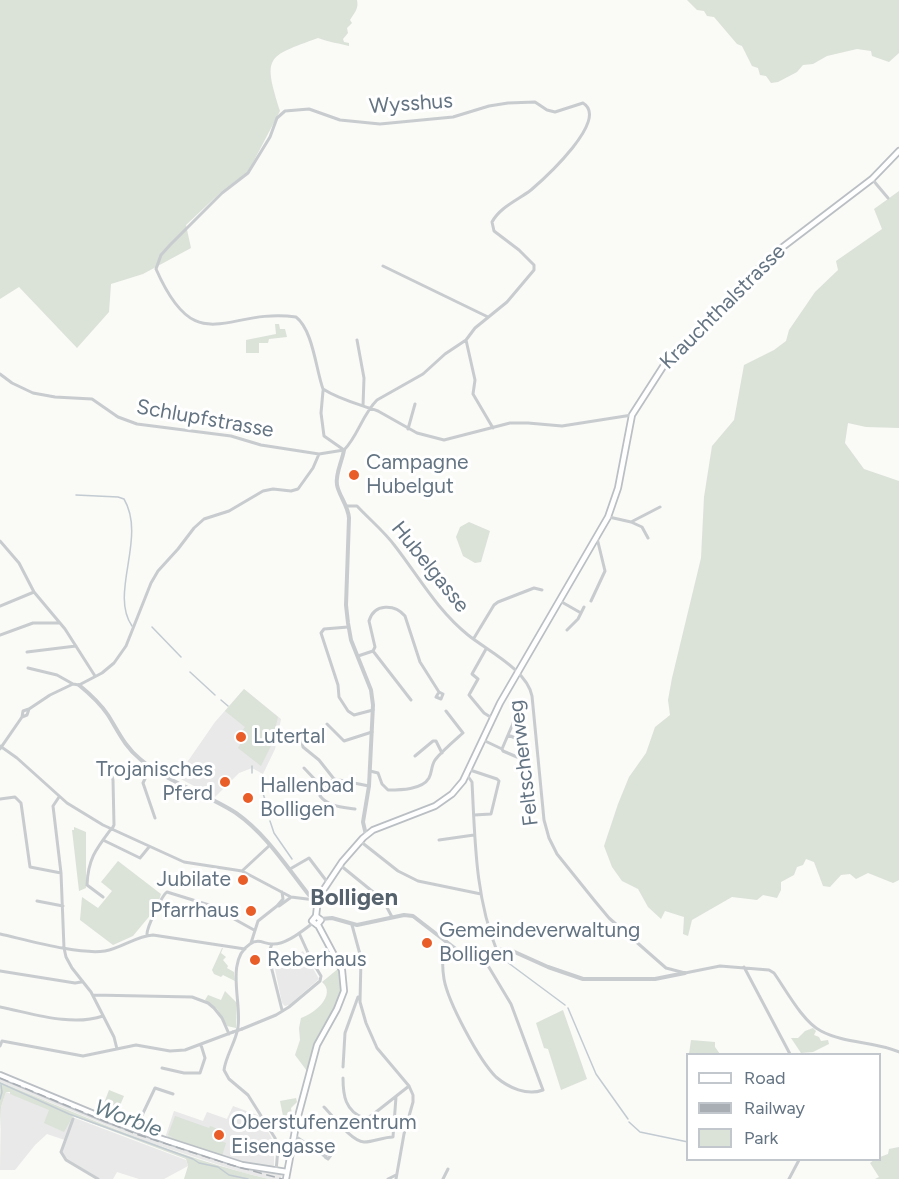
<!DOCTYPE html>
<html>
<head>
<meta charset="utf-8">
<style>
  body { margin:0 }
  #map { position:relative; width:899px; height:1179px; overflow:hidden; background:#fafaf7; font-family:Figtree,sans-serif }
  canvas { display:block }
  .legend { position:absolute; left:686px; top:1053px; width:195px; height:108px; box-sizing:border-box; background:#fff; border:2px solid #c1c7cd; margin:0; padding:8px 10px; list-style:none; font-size:18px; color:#647483 }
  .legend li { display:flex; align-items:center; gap:12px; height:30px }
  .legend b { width:30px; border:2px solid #c1c7cd }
</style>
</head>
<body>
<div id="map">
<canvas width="899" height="1179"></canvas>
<ul class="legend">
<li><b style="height:8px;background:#fff"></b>Road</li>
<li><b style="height:8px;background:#a8aeb4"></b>Railway</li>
<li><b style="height:16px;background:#dbe2d8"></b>Park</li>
</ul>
</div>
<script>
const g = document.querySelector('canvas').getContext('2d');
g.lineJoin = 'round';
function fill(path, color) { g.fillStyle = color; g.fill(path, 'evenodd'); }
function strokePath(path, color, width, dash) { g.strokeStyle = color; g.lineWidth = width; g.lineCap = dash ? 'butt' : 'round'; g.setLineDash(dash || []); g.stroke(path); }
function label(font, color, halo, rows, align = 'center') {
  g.font = font + ' Figtree,sans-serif'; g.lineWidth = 6; g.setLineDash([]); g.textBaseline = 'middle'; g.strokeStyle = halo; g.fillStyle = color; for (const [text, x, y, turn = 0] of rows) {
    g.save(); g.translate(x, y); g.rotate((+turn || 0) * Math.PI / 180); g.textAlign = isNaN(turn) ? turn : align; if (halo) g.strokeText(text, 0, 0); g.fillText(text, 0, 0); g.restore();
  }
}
fill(new Path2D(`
  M244,689L281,719L275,749L263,774L252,768L239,773L215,797L177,777L215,722Z
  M303,951L319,979L289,1005L285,1006L282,1003L275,969Z
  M0,1077L128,1129L229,1164L262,1172L282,1174L281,1179H269L241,1172L148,1142L0,1082Z
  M6,1092L186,1160L188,1166L164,1179H139L117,1172L113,1179H98L66,1160L61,1152L65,1140L47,1134L35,1145L15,1170H0L1,1107Z
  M233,1106L260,1116L274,1143V1165L272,1167L257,1166L227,1158L165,1138L174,1111L203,1121L207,1112L227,1119Z`), '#e8e9e8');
fill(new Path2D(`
  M0,0H357C359,9 354,13 350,20L352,23L347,28L348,33L343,39L344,42L349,43V46C338,43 328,42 318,38C266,57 263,56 280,111L248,172L222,191L186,225L191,248L143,274L111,284L109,312L77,348L19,287L0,299Z
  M687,0H899V53L889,62L872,56L871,51L857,49L827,56L813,64L803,65L797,72L778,82L771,83L766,76L760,75L758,68L752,66L742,46L737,44L714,17L707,16L704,11L697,10Z
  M899,191V428L866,427L848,423L845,443L864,469L899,481V880L893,883L868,873L856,879L850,874L841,875L830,887L823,886L814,862L806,859L803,865L797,867L794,875L781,882V890L777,898L763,895L757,900L732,897L692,920L688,936L683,934L684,917L665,911L661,919L648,907L638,889L622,881L612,867L604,846L618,804L629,777L646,753L655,727L670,715L668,700L672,678L701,558L704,497L712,446L734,420L744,365L774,350L786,341L789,330L815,292L838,270L836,261L882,229L874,209Z
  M275,324H279L280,329H285L287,337L269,339L268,343H259V353H246V340L276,334Z
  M469,522L490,531L481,562L475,563L463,556L456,537L460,527Z
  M244,689L278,717L271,746L261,766L238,748L241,743L236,739L245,727L225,711Z
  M74,827L86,832V888L79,891L72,830H74Z
  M118,861L161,894L157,907L133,936L113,945L80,920L82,897L98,908L112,891L101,882Z
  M222,948H223L221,953L226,957L223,960L228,966L227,968L234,972L235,981L223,975L221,977L214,974L212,970Z
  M339,968C347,995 330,1013 318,1036C313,1047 310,1061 307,1071L295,1055L300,1040L299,1028L301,1018C314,1014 337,995 322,982Z
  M225,991L237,1003L236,1028L227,1026L217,1009L205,1000L208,995L221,1000Z
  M563,1010L587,1079L561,1090L548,1049L544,1048L536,1023Z
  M813,1028L816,1031L814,1035L819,1037L821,1041L828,1040L829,1044L813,1052L801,1053L791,1038H798L805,1031Z
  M691,1040L715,1042V1047L720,1054H689Z
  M0,1082C88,1118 176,1157 269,1179H184L188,1166L186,1159L73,1116L64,1132L44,1123L49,1110L10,1094V1092H6L1,1107L0,1130Z
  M109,1090L124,1096L115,1117L101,1111Z
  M296,1098L297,1102L291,1108L292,1115L289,1116V1126L272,1129L267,1120L283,1116L280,1101Z
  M175,1116L209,1128L210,1126L218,1129L215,1139L226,1143L222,1156L168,1138V1136L175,1138L168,1135Z
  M899,1147V1179H875L879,1177L870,1163L874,1160H880V1157L888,1154L889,1149Z`), '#dbe2d8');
strokePath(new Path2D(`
  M76,495L118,497L124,499C147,538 109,593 132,626
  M152,627L181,657
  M190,672L215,695
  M221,700L228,706
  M252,766V773
  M261,787L267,806L268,818
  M270,821L274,833L292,859
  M499,956L565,1005
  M568,1008L596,1074L628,1119
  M0,1083L69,1114L193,1159L199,1163L218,1167L229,1175L248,1179
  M0,1099L2,1092L1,1085
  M629,1122L640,1132L688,1142`), '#c2cbd1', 1.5);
const secondary = new Path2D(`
  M316,916L321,920L317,925L312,921L316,916L318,898L342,862L363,838L373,830L435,806L452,794L463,781L500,703L608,517L618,488L632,415L666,362L771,256L872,179L899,151
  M0,1075L106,1119L165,1140L242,1165L287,1172
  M286,1179L297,1120L317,1045L337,1009L344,991L342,970L318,925`);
strokePath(secondary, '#babfc4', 8);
strokePath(new Path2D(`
  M872,179L888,198
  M383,266L488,317
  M357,340L364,378L363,406
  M466,340L475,380L473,394L493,428
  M0,374L12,383L33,393L55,397L92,399L118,417L137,424L231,436L261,445L319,454L344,450
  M323,391L321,413L324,436L344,450
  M408,429L415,404
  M344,450C358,436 362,415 377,400L423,374L445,354L466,340L475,328L507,302L534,270V265L519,250L494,231L492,222C500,207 518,200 531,190C545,178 610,119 583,103L555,112L547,110L535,102L508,103L489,106L453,117L380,124L340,120L309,109L285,111L277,118L270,137L248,173L222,193L170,245L161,255L156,269C197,362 226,307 296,317C313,330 316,370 323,389C340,400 359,404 378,411L417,433L444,440L510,423H528L562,426L632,415
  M347,506H357C370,520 384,531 395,546C419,577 437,610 468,635C488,651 527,670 532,696L544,820L549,838L557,854L594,900L609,918L666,968L685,973L720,966L769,970L774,973C786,990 803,1022 821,1031C845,1044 875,1041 899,1052
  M609,517L631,522L660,507
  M631,522L642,527L648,538
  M0,541L19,563L34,592L65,629L95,676
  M560,601L581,613
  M591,601L605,571L597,538
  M0,606L34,592
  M348,627L324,629L321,633L338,685L339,697L348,711L354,715L373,710
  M567,630L578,619L584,607
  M0,635L33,623H59
  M474,638L494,605L498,602L534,588L542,590
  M486,649L472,674L478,679L469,695L484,713L492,718
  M373,651L411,700
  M27,652L76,646
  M358,656L373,651L375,647L369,621C374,603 395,604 405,616L420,662L439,692L443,694L441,699L436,697L439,692
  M28,668L57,675L73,684
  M22,717L27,715L29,709L50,695L73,684L79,685L102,673L114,663L126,646L151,583L158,571L178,549L194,528L204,519L229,511L263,491L273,489L291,491L298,489L313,468L319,454
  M327,724L344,741L372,732
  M300,732L303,747L319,760L334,779
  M508,735L520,740
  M483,740L502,749L520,707
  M0,746L17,758L67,803L103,825L184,862L242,871L291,897L315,900
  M0,749L22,717L23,711L29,709
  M502,749L503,751L517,757
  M415,756L433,741H436L442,753
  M150,768L143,783L155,818
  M304,768L323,788
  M470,770L497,779L499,781L491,814L474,815
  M370,771L378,773L382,784L388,790C400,790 422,790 429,778C432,773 431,766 435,760C442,751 454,741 463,733L446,711
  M108,772L112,776L113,780L114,825L112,829
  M467,775L472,782C475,839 475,897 497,951
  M59,797L53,806L61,873L64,948L66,957L72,968L91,992L114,1037L117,1049
  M0,799L15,797L21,803L30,867L61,873
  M355,809C342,807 329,807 320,796L323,788L334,779L369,786
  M103,840L140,858L149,847
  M439,840L474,835
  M360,841L398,871L418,881L481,894
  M340,865L383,900L392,917
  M290,869L309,858L328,883
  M242,871L270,845
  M103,897L87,885C88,859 96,849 111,829
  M37,901L63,906
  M279,906L290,898
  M352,925L361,958L360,1002L366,1023L377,1048L409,1086L413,1095V1102L404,1134L396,1179
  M299,933L309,955
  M0,934C27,940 79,955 105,951C122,948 136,936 153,935L245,949
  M147,935C146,929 162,895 167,892L209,905L254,930
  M447,942C442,953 442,967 444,979C448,1002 479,1060 496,1077C509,1088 527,1096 543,1090L511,1004L484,959
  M251,943L258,921L277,906L283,899L282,892
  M272,944L268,954L282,1010
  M744,967L790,1054
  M0,971L75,983L81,982
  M93,995L192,997L208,1003L214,1008L222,1018L229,1034
  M0,1007C31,1013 71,1027 103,1016
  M242,1029L276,1015L289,1007L320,981L321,976L315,966
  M0,1046L2,1041L83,1056L136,1045L170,1051L185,1050L233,1032
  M343,1067L345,1033L358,997
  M162,1068L184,1073H200L205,1058L201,1045
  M343,1078C343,1095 345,1111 364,1118L371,1116L409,1086
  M324,1107C333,1116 351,1141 364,1142C374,1142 383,1137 393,1137L396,1097
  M73,1119L61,1152L66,1160L98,1179
  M135,1130L155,1088L173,1094
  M295,1136L326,1157
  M328,1153L331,1155L328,1159L325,1157Z
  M276,1171L278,1149L275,1138L248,1095L229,1079L224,1070C226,1055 236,1042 238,1027C242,1003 225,960 250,944C259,938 264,944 272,944C286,945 302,931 313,923
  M388,1179L396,1175
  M443,1179L448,1169
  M789,1179L799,1160`), '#c8cccf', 3);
strokePath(new Path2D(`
  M344,450C342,462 335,474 337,485C339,496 348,505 349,518L346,605L348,623L351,640L371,690L373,705L369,786L363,822L366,835
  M79,685C90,694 100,703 108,715C118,731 125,747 140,759C168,783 205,793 236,813C266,834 286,866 309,895L317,900
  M321,919L332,918L357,925L404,915L413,916L470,960H481L499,950L508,949L548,967L583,979H655L685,973`), '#c8cccf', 4);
strokePath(secondary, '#fff', 4.5);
strokePath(new Path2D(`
  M0,1078L136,1134L231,1165L282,1179`), '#a8aeb4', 1.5, [9, 4.5]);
strokePath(new Path2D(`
  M233,1032L242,1029`), '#c8cccf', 3);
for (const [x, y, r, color] of [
  [354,475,6,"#e95d28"],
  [241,737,6,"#e95d28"],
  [225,782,6,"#e95d28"],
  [248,798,6,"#e95d28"],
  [243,880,6,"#e95d28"],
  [251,911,6,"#e95d28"],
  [427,943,6,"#e95d28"],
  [255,960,6,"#e95d28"],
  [219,1135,6,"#e95d28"]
]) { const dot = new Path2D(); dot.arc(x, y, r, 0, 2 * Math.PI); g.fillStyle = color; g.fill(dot); strokePath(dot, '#fff', 2); }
label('21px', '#647483', '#fff', [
  ["Wysshus",411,104,-4],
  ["Krauchthalstrasse",723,307,-45],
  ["Schlupfstrasse",205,419,10],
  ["Hubelgasse",430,567,51],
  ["Feltscherweg",524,763,-97]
]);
label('21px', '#647483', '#fff', [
  ["Campagne",366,463],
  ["Hubelgut",366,487],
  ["Lutertal",253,737],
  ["Trojanisches",213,770,"right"],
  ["Pferd",213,794,"right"],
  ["Hallenbad",260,786],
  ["Bolligen",260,810],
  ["Jubilate",231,880,"right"],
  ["Pfarrhaus",239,911,"right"],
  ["Gemeindeverwaltung",439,931],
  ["Bolligen",439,955],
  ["Reberhaus",267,960],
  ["Oberstufenzentrum",231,1123],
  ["Eisengasse",231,1147]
], 'left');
label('italic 22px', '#637a84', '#fff', [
  ["Worble",128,1119,20]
]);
label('bold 24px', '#56636e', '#fff', [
  ["Bolligen",354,898]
]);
</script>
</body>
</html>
